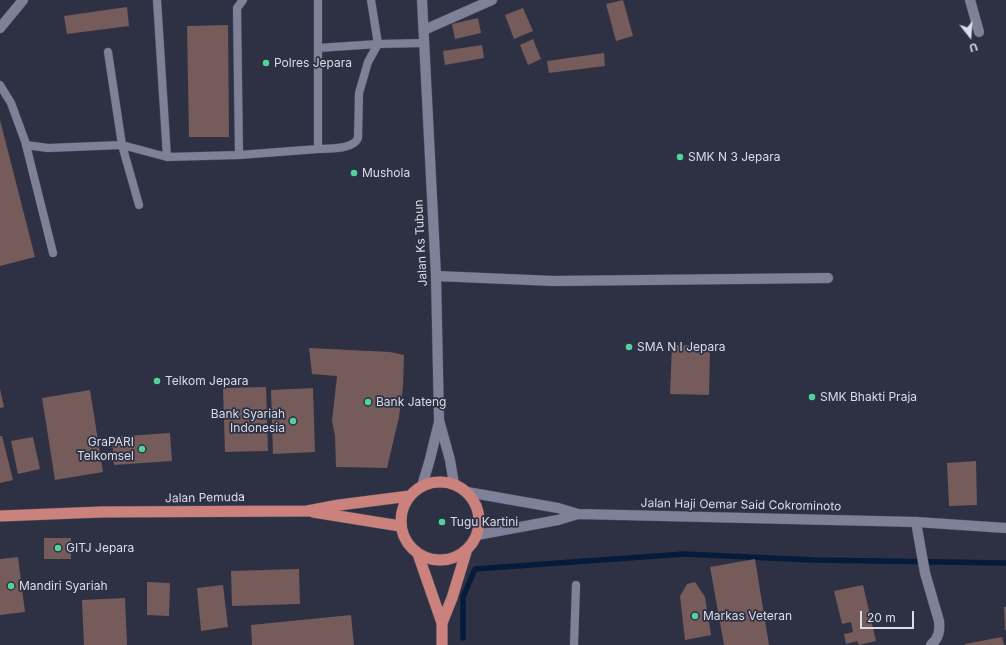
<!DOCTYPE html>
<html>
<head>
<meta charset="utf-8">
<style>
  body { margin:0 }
  #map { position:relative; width:1006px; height:645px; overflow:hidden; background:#2e3144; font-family:Inter,sans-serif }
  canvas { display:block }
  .north { position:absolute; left:950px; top:16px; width:40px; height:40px; -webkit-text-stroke:3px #2e3144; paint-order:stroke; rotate:163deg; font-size:11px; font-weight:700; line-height:16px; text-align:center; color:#dadce9 }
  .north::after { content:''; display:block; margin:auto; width:14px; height:18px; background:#dadce9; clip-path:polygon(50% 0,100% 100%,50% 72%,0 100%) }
  .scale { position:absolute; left:860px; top:611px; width:54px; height:18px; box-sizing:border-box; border:2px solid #dadce9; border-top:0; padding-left:5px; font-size:12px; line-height:14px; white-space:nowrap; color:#dadce9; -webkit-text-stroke:3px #2e3144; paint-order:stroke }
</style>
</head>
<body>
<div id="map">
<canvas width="1006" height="645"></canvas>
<div class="north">U</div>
<div class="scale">20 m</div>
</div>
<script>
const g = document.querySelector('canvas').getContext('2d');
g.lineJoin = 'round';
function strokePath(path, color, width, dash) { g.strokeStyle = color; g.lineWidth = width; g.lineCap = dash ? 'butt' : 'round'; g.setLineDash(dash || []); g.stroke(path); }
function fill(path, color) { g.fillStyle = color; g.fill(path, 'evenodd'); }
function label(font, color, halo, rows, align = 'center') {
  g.font = font + ' Inter,sans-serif'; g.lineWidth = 3.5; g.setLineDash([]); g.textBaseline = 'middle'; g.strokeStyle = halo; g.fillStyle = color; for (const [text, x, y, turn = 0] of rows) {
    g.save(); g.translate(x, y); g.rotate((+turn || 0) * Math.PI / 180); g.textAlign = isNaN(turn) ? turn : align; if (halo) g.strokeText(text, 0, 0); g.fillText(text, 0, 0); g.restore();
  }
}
strokePath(new Path2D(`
  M463,638V597L475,569L684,554L814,560L1006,563`), '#041b39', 5.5);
fill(new Path2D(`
  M623,0L633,36L616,41L606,4Z
  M127,7L129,26L67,34L64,16Z
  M523,8L533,31L514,39L505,15Z
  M478,18L481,33L455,39L452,24Z
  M228,25L229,137H189L187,26Z
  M533,39L541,59L528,65L520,45Z
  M482,45L484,58L445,65L443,51Z
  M604,53L605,66L549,73L547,61Z
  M0,120L35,257L0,266Z
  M672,345L710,346L709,395L670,394Z
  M309,348L390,352L404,355L403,387L399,417L387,468L336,467L335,436L332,421L337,376L312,374Z
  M266,387L268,451L225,452L223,388Z
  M313,388L315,452L273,454L271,390Z
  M0,389L4,407L0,408Z
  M90,390L103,472L55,480L42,398Z
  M170,433L172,461L114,465L112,437Z
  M0,436H2L13,480L0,483Z
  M33,437L40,469L18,474L11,441Z
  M976,461L977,505L949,506L947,463Z
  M44,538H71V559H44Z
  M18,557L25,612L0,615V559Z
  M755,559L769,645H724L710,567Z
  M299,569L300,604L232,606L231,571Z
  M147,582L170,583L169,616L147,615Z
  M695,582L705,597L711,635L685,640L680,596L687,584Z
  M223,585L228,627L201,631L197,588Z
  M863,585L876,641L859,645L857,641L846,644L844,634L853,632L851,622L842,624L834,591Z
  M125,598L127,645H84L82,600Z
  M1004,607H1006V630H1005Z
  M351,615L354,645H252L251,625Z
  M1002,637L1004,645H965V644Z`), '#755b5a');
const service = new Path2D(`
  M157,0L167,157
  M318,0V48
  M108,52L122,145L139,205
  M0,85L11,103L25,141L53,253
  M26,145L48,148L122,145L167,157L239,155L318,149V48L378,44L425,43
  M318,149C329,148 353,150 358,138L359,93L368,62L378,44L371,0
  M239,155L237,8L243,0
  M574,645L576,585`);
const minor = new Path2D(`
  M970,0L979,32
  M0,28L23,0
  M424,30L492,0
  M436,276L554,281L828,278
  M916,522L925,573L939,621C940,631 939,638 931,645`);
const secondary = new Path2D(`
  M422,0L436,276L439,420L450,460L454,484
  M422,486L430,459L439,422
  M467,492L558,508L578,514
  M477,535L558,520L578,514L916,522L1006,528`);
const trunk = new Path2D(`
  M401 521a39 39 0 1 1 78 0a39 39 0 1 1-78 0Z
  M313,512L400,526
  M0,516L101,512L307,511L339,505L410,496
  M418,554L442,623V645
  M442,623L452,598L467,549`);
strokePath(service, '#494c5c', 9);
strokePath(minor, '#494c5c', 11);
strokePath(secondary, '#494c5c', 11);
strokePath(trunk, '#494c5c', 12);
strokePath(service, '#7e8198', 8);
strokePath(minor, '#7e8198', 10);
strokePath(secondary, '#7e8198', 10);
strokePath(trunk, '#cb817c', 11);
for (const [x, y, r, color] of [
  [266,63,4,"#52d397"],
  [680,157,4,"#52d397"],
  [354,173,4,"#52d397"],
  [629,347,4,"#52d397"],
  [157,381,4,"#52d397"],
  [812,397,4,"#52d397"],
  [368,402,4,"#52d397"],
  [293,421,4,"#52d397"],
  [142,449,4,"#52d397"],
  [442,522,4,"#52d397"],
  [58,548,4,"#52d397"],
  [11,586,4,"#52d397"],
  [695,616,4,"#52d397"]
]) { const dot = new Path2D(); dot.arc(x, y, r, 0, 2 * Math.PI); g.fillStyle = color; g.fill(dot); strokePath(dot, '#2e3144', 1.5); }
label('12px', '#dadce9', '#2e3144', [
  ["Polres Jepara",274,63],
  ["SMK N 3 Jepara",688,157],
  ["Mushola",362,173],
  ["SMA N I Jepara",637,347],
  ["Telkom Jepara",165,381],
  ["SMK Bhakti Praja",820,397],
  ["Bank Jateng",376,402],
  ["Bank Syariah",285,414,"right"],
  ["Indonesia",285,428,"right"],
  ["GraPARI",134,442,"right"],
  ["Telkomsel",134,456,"right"],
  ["Tugu Kartini",450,522],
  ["GITJ Jepara",66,548],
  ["Mandiri Syariah",19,586],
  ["Markas Veteran",703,616]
], 'left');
label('12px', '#dadce9', '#2e3144', [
  ["Jalan Ks Tubun",421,243,-93],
  ["Jalan Pemuda",205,498,-1],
  ["Jalan Haji Oemar Said Cokrominoto",741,505,1]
]);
</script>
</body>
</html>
